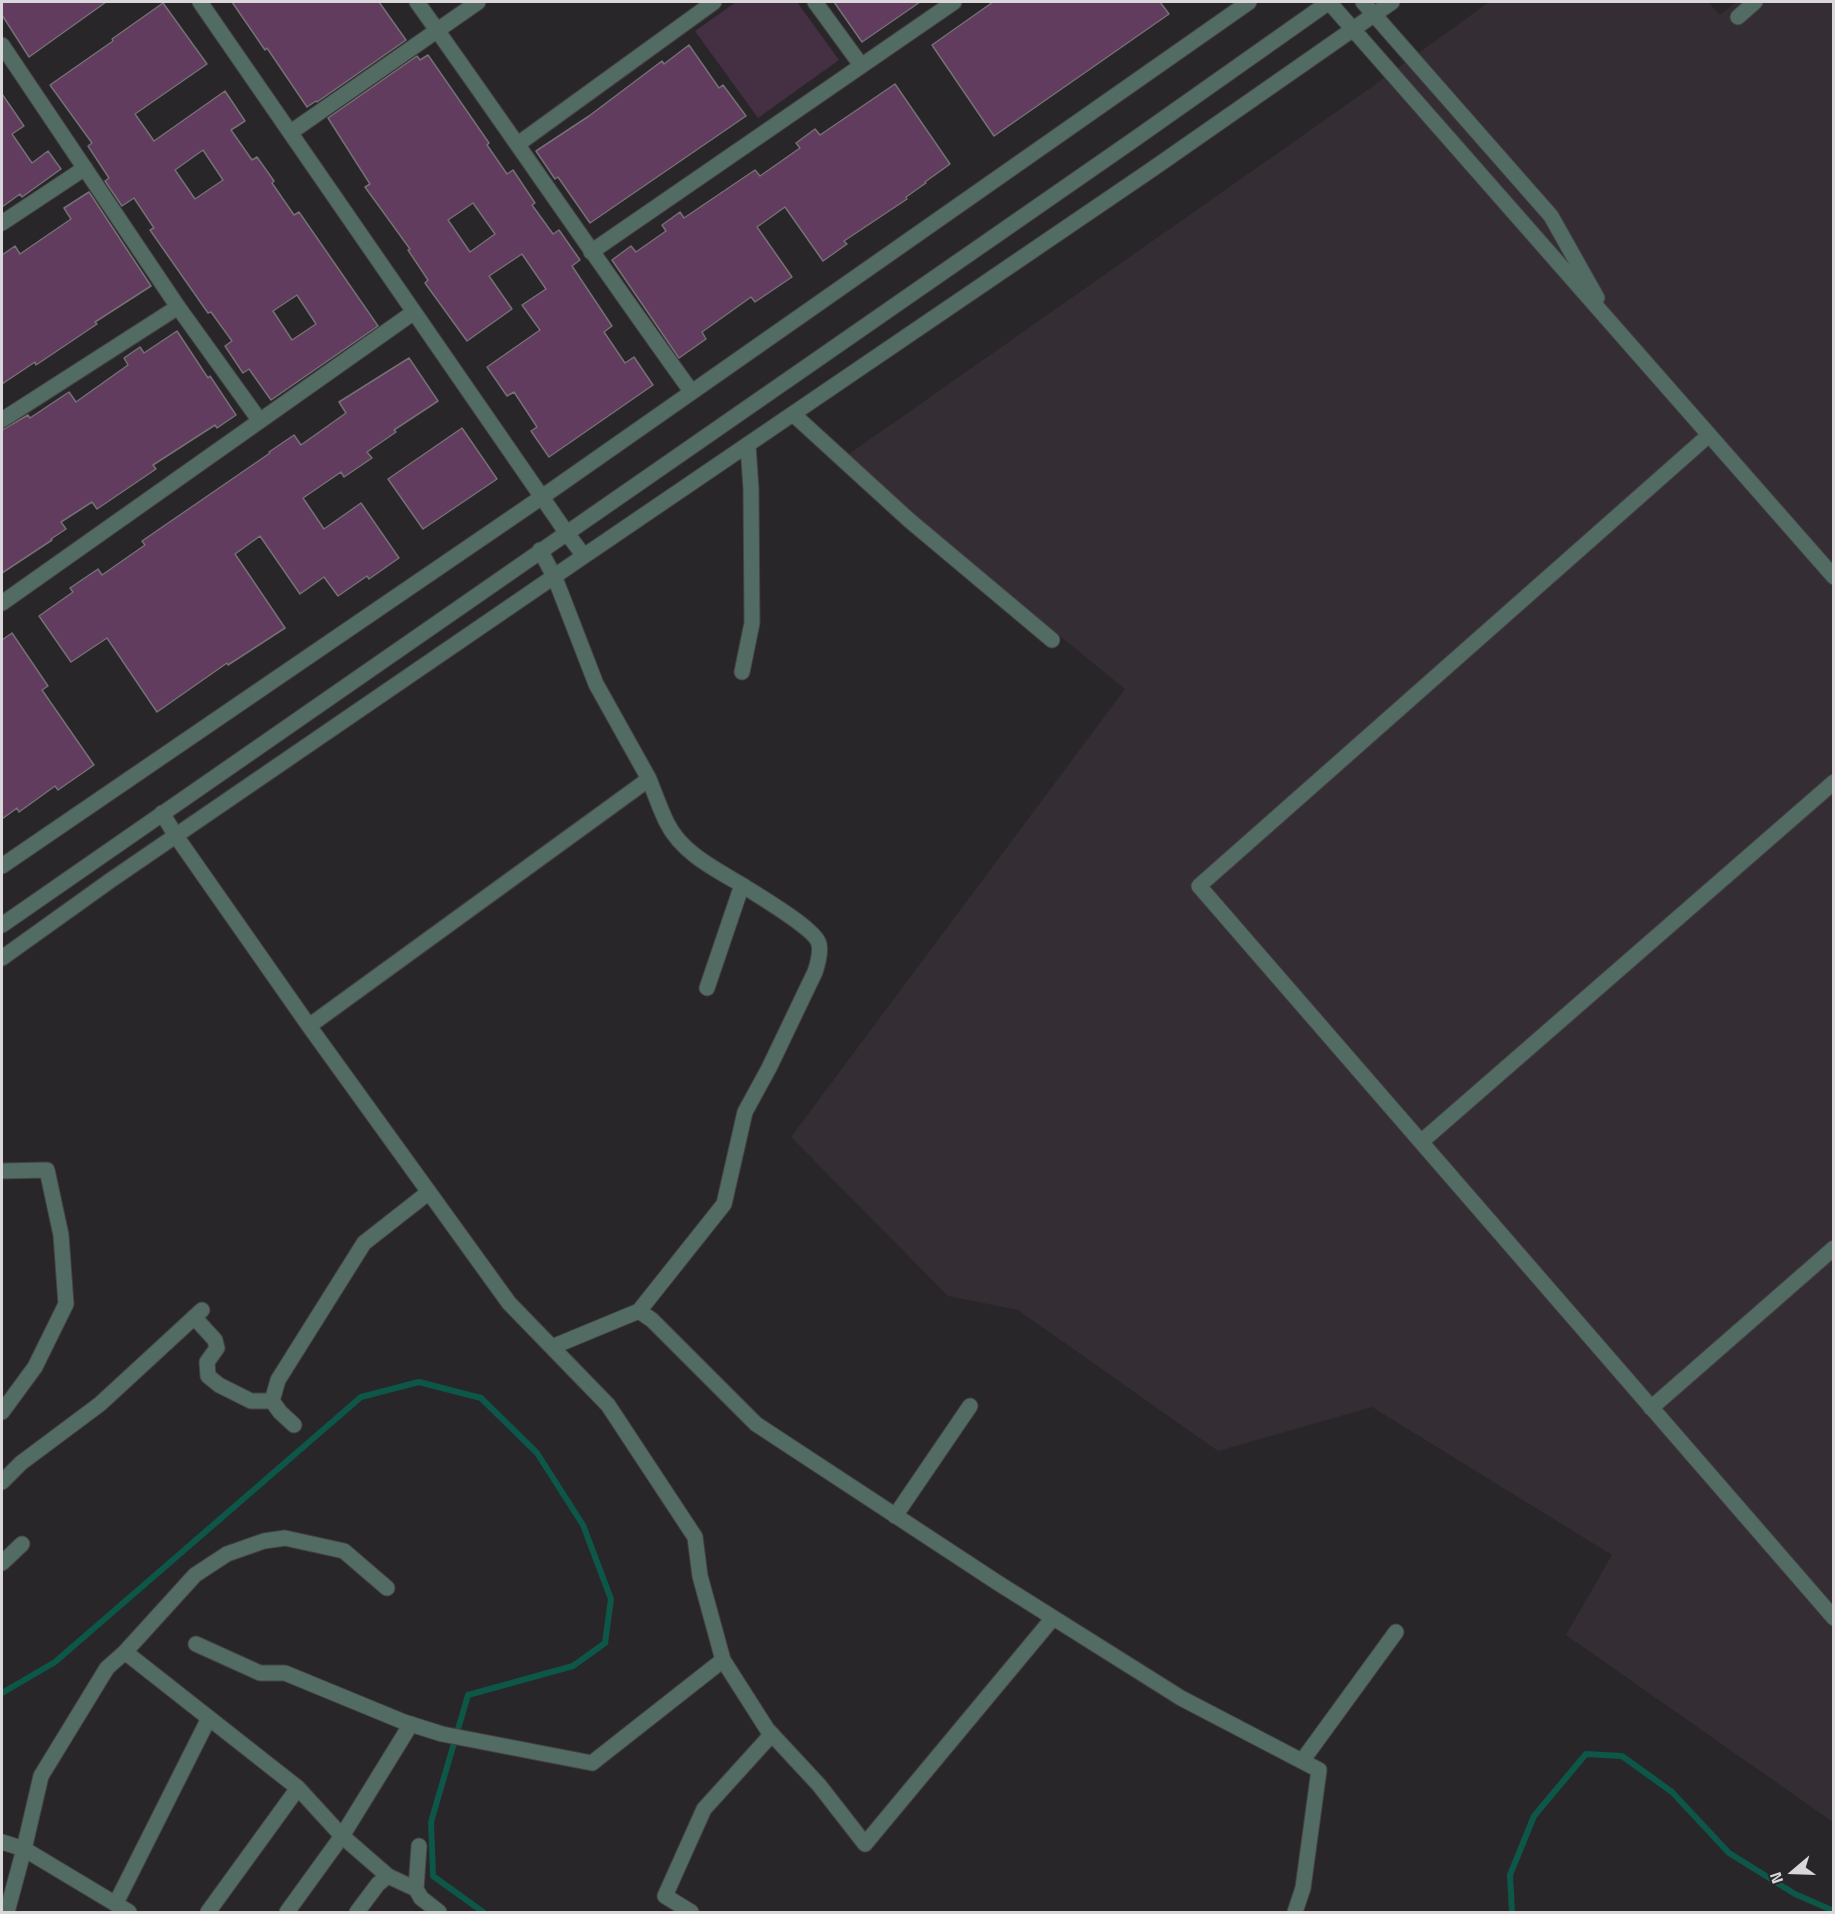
<!DOCTYPE html>
<html>
<head>
<meta charset="utf-8">
<style>
  body { margin:0 }
  #map { position:relative; width:1835px; height:1914px; overflow:hidden; background:#292629; font-family:"Titillium Web",sans-serif }
  canvas { display:block }
  .frame { position:absolute; inset:0; border:3px solid #d9d7d9; pointer-events:none }
  .north { position:absolute; left:1763px; top:1842px; width:60px; height:60px; -webkit-text-stroke:4px #292629; paint-order:stroke; rotate:251deg; font-size:16px; font-weight:700; line-height:24px; text-align:center; color:#d9d7d9 }
  .north::after { content:''; display:block; margin:auto; width:21px; height:27px; background:#d9d7d9; clip-path:polygon(50% 0,100% 100%,50% 72%,0 100%) }
</style>
</head>
<body>
<div id="map">
<canvas width="1835" height="1914"></canvas>
<div class="frame"></div>
<div class="north">N</div>
</div>
<script>
const g = document.querySelector('canvas').getContext('2d');
g.lineJoin = 'round';
function fill(path, color) { g.fillStyle = color; g.fill(path, 'evenodd'); }
function strokePath(path, color, width, dash) { g.strokeStyle = color; g.lineWidth = width; g.lineCap = dash ? 'butt' : 'round'; g.setLineDash(dash || []); g.stroke(path); }
fill(new Path2D(`
  M1489,2H1708L1720,15L1736,2H1833V1822L1566,1635L1612,1555L1372,1407L1218,1451L1018,1310L948,1296L791,1137L1125,689L842,459L1369,89Z`), '#342d34');
fill(new Path2D(`
  M736,2H797L839,60L758,118L695,31Z`), '#452f43');
strokePath(new Path2D(`
  M2,1693L55,1662L361,1397L419,1382L481,1398L537,1453L583,1525L611,1599L605,1643L573,1666L468,1695L431,1822L433,1876L483,1912
  M1512,1912L1510,1875L1534,1816L1586,1754L1622,1756L1672,1792L1729,1853L1795,1894L1834,1911`), '#0c5748', 6);
const building = new Path2D(`
  M2,2H106L29,57L2,15Z
  M232,2H379L406,40L317,102L316,101L307,107L267,48L265,50Z
  M834,2H920L862,42Z
  M993,2H1160L1169,14L994,136L932,45Z
  M163,3L207,64L135,114L154,141L225,91L245,121L231,130L252,160L257,157L274,181L272,183L294,215L299,212L378,326L271,400L249,369L243,373L225,346L232,341L211,312L208,313L150,230L154,228L134,198L122,206L105,181L109,178L88,146L92,143L50,85L113,41L112,39ZM203,150L223,180L195,199L175,170ZM297,295L316,324L292,340L273,311Z
  M689,45L719,88L723,85L746,116L590,223L558,177L555,179L536,151L589,116L662,61L664,64Z
  M428,55L489,143L487,145L507,174L513,170L535,203L532,205L553,234L559,230L580,260L572,266L612,326L604,332L625,363L634,357L653,385L549,457L531,431L537,427L514,392L507,396L487,367L540,330L522,305L546,289L522,254L489,276L512,309L467,341L425,283L428,280L408,250L410,249L365,187L370,184L328,118L417,56L420,60ZM473,203L495,234L470,252L448,220Z
  M895,84L950,164L925,182L926,183L906,197L907,199L844,241L847,244L823,261L785,207L757,227L792,277L755,302L751,297L702,332L706,339L679,358L612,260L631,246L636,252L666,231L662,225L680,212L684,218L755,170L760,176L800,148L796,143L815,129L820,135Z
  M2,94L24,126L12,134L32,163L48,151L61,169L22,197L20,194L2,207Z
  M89,192L151,286L95,322L97,324L36,365L35,362L2,384V255L15,246L20,254L71,219L64,208Z
  M177,331L208,378L210,376L236,415L217,428L215,425L153,465L156,469L97,509L92,502L61,522L66,529L51,539L52,540L2,573V430L28,415L30,418L69,392L76,402L128,365L124,358L140,347L144,353Z
  M409,358L438,401L394,430L396,432L367,452L372,458L344,477L341,472L303,498L324,529L361,503L399,558L369,579L367,576L338,596L324,577L300,594L260,536L235,554L285,628L228,665L227,663L157,712L107,638L71,662L39,616L73,592L70,588L98,569L102,575L145,545L142,541L270,453L269,452L294,435L301,445L346,413L339,402Z
  M462,428L497,479L423,529L388,479Z
  M12,633L48,686L42,690L94,765L58,790L55,786L19,812L17,808L2,819V640Z`);
fill(building, '#613c5e');
strokePath(building, '#747073', 1.5);
const minor = new Path2D(`
  M200,2L566,532L584,556
  M417,2C509,131 598,262 691,391
  M815,2L861,65
  M1329,2L1834,577
  M1363,2L1551,216L1597,298
  M1738,17L1755,2
  M2,45L178,307L260,421
  M291,132L478,2
  M518,144L714,2
  M2,223L85,168
  M591,252L954,2
  M793,414L909,520L1052,640
  M2,420L178,307
  M1709,435L1199,886L1834,1618
  M2,603L414,312
  M742,672L752,623L751,489L748,445
  M649,779C655,794 660,809 667,823C682,853 715,869 742,885L707,988
  M162,813L176,836L309,1026L509,1303L608,1405L695,1537L700,1576L723,1660L767,1729L819,1785L865,1844L1053,1618
  M2,866L542,497L1249,2
  M2,925L1132,141L1329,2
  M2,958L111,880L584,556L1151,170L1392,2
  M309,1026L649,779L596,684L555,578L540,550
  M1421,1142L1834,782
  M2,1171L47,1170L61,1235L66,1304L35,1367L2,1412
  M639,1311L724,1204L745,1112L769,1068L815,972C818,963 821,953 819,944C816,929 757,895 742,885
  M194,1317L215,1340L217,1348L207,1362L208,1376L219,1385L251,1401H272
  M552,1347L639,1311L652,1320L756,1424L998,1583L1181,1698L1319,1770L1303,1888L1295,1912
  M1651,1408L1834,1248
  M294,1425L280,1412L272,1401L278,1380L364,1243L429,1192
  M2,1482L21,1463L100,1404L202,1310
  M895,1516L970,1406
  M2,1563L22,1544
  M196,1644L260,1673H285L404,1722L442,1734L592,1763L723,1660
  M125,1652L298,1788
  M1302,1761L1396,1632
  M2,1842L24,1849L129,1912
  M419,1846L416,1889L421,1898L439,1912
  M388,1876L416,1889
  M116,1903L209,1718
  M7,1912L24,1849L41,1776L107,1668L125,1652L195,1575L227,1554L264,1541L285,1538L344,1551L387,1588
  M208,1912L298,1788L342,1836L388,1876L378,1884L357,1912
  M287,1912L342,1836L411,1724
  M691,1912L665,1896L704,1809L772,1734`);
strokePath(minor, '#454245', 17);
strokePath(minor, '#526c64', 15);
</script>
</body>
</html>
